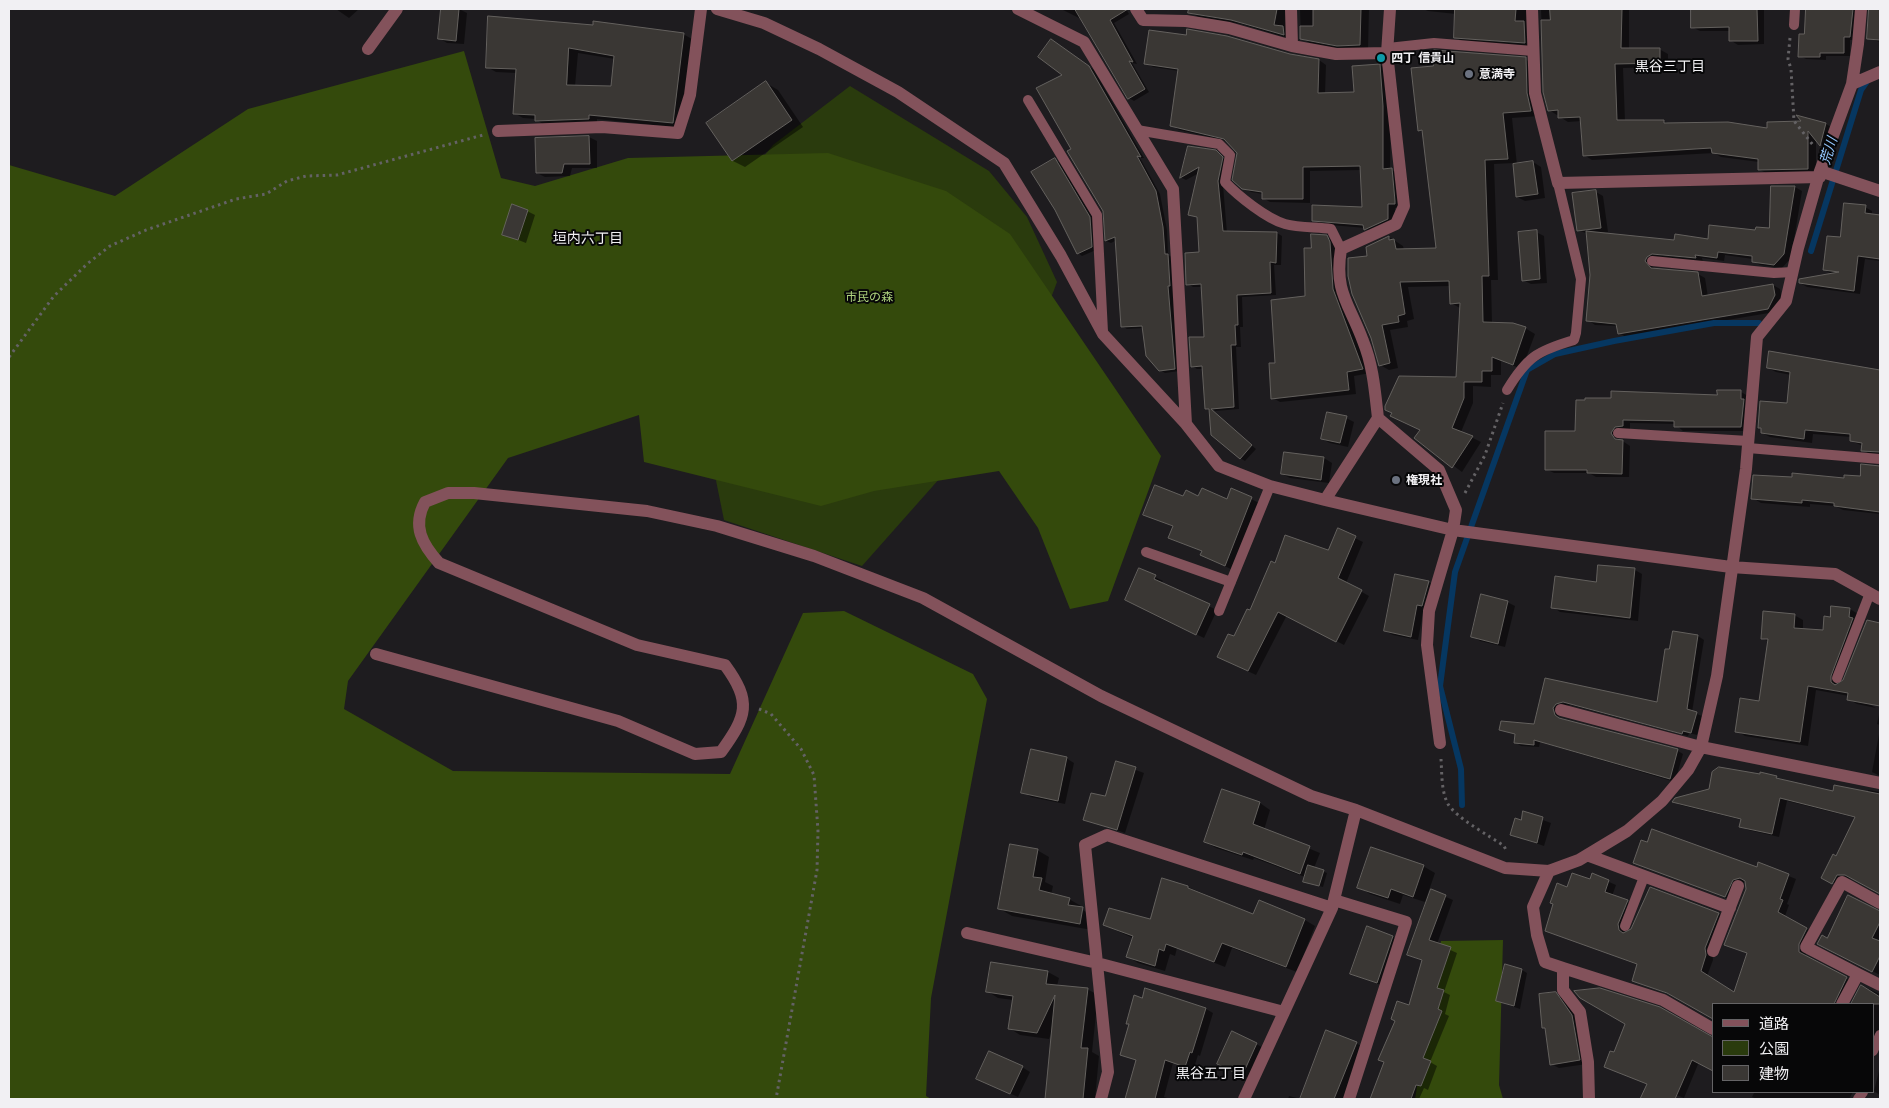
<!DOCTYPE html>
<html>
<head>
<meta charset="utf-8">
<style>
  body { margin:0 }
  #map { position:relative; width:1889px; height:1108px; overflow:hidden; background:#1e1c1f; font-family:Mulish,"Noto Sans JP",sans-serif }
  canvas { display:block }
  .frame { position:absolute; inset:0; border:10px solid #f1f0f3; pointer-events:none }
  .legend { position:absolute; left:1712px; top:1003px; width:162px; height:90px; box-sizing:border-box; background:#070708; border:1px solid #656466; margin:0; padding:6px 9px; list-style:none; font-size:15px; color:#f1f0f3 }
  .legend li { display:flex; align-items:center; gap:10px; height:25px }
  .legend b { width:25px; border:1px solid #656466 }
</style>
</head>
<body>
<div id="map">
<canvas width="1889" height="1108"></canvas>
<div class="frame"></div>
<ul class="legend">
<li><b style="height:6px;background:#83525b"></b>道路</li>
<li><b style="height:14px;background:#2a3b0d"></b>公園</li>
<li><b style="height:14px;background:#3a3734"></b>建物</li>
</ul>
</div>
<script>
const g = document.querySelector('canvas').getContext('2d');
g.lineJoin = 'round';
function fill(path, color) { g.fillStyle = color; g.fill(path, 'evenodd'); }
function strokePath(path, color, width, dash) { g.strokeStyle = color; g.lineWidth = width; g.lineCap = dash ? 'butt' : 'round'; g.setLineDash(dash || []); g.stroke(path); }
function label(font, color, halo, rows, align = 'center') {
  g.font = font + ' Mulish,"Noto Sans JP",sans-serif'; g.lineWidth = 4; g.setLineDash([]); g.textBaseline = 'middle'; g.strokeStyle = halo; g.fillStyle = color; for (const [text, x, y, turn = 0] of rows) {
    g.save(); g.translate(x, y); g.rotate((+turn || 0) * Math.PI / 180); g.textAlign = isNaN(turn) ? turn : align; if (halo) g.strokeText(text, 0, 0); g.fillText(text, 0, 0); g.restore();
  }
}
fill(new Path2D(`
  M850,86L989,171L1027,217L1057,282L1020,380L956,460L862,566L724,520L690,352L724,205L773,145Z`), '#2a3b0d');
fill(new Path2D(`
  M464,51L501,178L535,186L628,158L828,153L946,191L1010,234L1161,456L1108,601L1070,609L1038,528L999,471L874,491L821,506L644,462L639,415L508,458L348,681L344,709L453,771L730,774L803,613L844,611L973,674L987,699L931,998L926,1096L931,1099H9V165L115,196L248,109Z
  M1503,940L1499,1085L1503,1099H1415L1441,941Z`), '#344a0c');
fill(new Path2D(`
  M336,9H359L349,18Z
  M443,9H459L467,13L464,44L447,43L439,38Z
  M1061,9H1126L1129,14L1114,23L1137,64L1132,63L1149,92L1134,101L1129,98L1083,20Z
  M1190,9H1294L1291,39L1241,24L1198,17L1190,12Z
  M1300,9H1369L1368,49L1346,50L1310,43L1301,38Z
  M1423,9H1534L1533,47L1464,42L1455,37L1456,14L1428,11Z
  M1541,9H1629V49H1659L1668,54V67L1623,68L1625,121H1664L1670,124L1769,130L1803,123L1799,117L1826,124L1834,129L1829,150L1816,139V173L1768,174L1760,170L1759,162L1721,157L1714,153L1592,160L1584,155L1582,121L1568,122L1549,110L1544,92Z
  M1692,9H1764V44L1738,45L1730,40V31H1700L1692,27Z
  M1807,9H1861L1856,40H1850V56H1826V60L1806,59L1800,56L1805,35Z
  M1870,9H1880V42L1868,38Z
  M594,26L683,34L692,39L681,128L597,119V124L545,126L536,119L523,118L514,113L516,73L496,72L487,67ZM578,53L615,59L612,88L575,86Z
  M1056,43L1094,70L1144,158H1140L1160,194L1167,230L1168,255L1172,257L1179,371L1165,373L1160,370L1144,328L1127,329L1122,326L1117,240L1111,243L1106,241L1104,211L1072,150L1064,75Z
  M1289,55L1319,60L1326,65L1325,94L1355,93L1380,65L1387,69L1391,111L1390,169L1399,174L1402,207L1395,208V223L1372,233L1365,228L1320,224L1313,220L1363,208L1362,170L1310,171V203L1270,202L1263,198V194L1251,192L1243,188L1238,153L1227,141L1179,130L1171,125L1179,71L1153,67L1146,63Z
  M1525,59L1534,64L1540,116L1512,118L1517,165L1533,162L1541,167L1545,198L1525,201L1517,197L1514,163L1494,164L1498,280H1491L1492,323L1525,328L1535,334L1522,369L1501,361V375H1491V387L1473,386V403L1461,432L1481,442L1462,472L1416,438L1421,430L1391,416L1457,378L1460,308L1451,303L1450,286L1408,287L1414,319L1407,321L1408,327L1390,330L1398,368L1389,370L1380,365L1367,248L1389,237L1403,246L1404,250L1438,249L1424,133L1419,130Z
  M766,83L778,90L803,127L745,167L733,161L707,123Z
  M589,137L597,141V168H572L570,176L545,177L537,173Z
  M1189,147L1215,152L1227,161L1223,185L1227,233H1277L1282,236L1281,265H1274L1276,295L1242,297L1243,327H1240L1241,347H1236L1239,409L1215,411L1210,406V410L1256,449L1245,461L1240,458L1210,411L1206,409L1203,369H1197L1192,366L1205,338L1202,287H1193L1188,284L1200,253L1198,218L1189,214L1199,173L1186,180L1182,178Z
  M1055,160L1060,163L1095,221L1096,250L1082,256L1078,253Z
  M1795,187L1802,191L1791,258L1782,268L1760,265L1753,261V259L1725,255L1724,261L1702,258L1703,262L1652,266L1655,269L1698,274L1705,278L1708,297L1773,285L1780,289L1782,300L1775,312L1626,337L1619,333L1618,326L1595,325L1588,320L1591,275L1588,234L1578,230L1596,192L1603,196L1608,232L1601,233L1675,242L1709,240L1770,229Z
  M1865,207L1872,211V216L1880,217V261L1865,259L1860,294L1807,287L1800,283L1833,275L1825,270L1842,239Z
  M527,211L535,215L526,243L503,234Z
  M1536,232L1544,236L1547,283L1531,284L1523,280Z
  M1326,237L1334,241L1370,373L1354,376L1356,394L1280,402L1273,398L1276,364L1306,297L1312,249Z
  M1840,366L1880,371V456L1871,455L1863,450V446L1851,441V437L1813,434L1812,443L1770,437L1762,433V429L1759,427L1788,405L1791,375L1776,372L1768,368Z
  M1741,392L1748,396L1749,431H1683L1675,424L1630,423V430L1618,438L1630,446L1629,477H1596L1589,473H1554L1546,469L1576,432L1577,402L1718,396Z
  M1346,418L1354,422L1348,447L1330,443L1322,439Z
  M1324,458L1332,463L1329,483L1290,478L1282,474Z
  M1862,466L1880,467V514L1843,510L1835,506L1810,504V507L1761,503L1753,498L1845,479L1861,478Z
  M1232,489L1259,503L1233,570L1201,555L1203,552L1170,538L1174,527L1145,514L1184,498L1227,501Z
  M1338,530L1363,542L1346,583L1369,596L1344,645L1287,615L1256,675L1226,661L1234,638L1276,565L1329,551Z
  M1635,570L1642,574L1638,621L1560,612L1553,607L1597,583Z
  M1155,577L1163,581L1161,584L1217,610L1204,638L1134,604Z
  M1428,582L1436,586L1424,608L1418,640L1393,635L1385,631Z
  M1507,602L1515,606L1505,647L1480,641L1472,636Z
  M1850,609L1858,614L1839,684L1844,681L1868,622L1880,624V707L1868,700L1867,703L1876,708L1857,704L1848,699L1849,696L1816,690L1808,746L1745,736L1737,731L1760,703L1769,642L1762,638L1794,615L1803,620V630L1824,631L1831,618Z
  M1674,632L1698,636L1704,640L1692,712L1702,716L1697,735L1689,733L1688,736L1570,705L1560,707L1558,717L1562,720L1678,751L1683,754L1675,782L1540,742L1539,747L1521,746L1515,742L1516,735L1501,729L1535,726L1546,679L1658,704Z
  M1880,710V725L1877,724Z
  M1880,729V776L1872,772Z
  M1066,758L1074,763L1065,804L1031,797L1023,792Z
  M1117,763L1144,773L1125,833L1085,819L1106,797Z
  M1761,774L1834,792L1868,793V790L1880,792V893L1854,878L1845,879L1839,886L1823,877L1836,857L1856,818L1787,801L1779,837L1748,830L1741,826L1742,820L1680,805L1674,801Z
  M1223,791L1260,803L1270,810L1264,830L1320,853L1314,868L1327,873L1323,887L1308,883L1305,877L1254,858L1253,860L1216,848L1205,842Z
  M1524,813L1551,823L1544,846L1512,835L1521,821Z
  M1037,850L1049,857L1045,882L1053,886L1051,895L1069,899L1081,906V909L1095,917L1092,930L1012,916L1000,909Z
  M1634,862L1757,869L1759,864L1796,879L1787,904L1789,905L1785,916L1814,933L1805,948L1806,957L1853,982L1842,1004H1713V1019L1674,996L1633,981L1638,965L1546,930L1568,889L1591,881L1593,875L1616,885L1612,896L1634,905L1625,928L1626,933L1719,914L1725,918L1712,952L1713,960L1707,976L1734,993L1748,954L1726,944L1747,889L1746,882L1740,883L1732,900Z
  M1423,866L1435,873L1425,902L1403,895L1400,904L1370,894L1359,887Z
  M1188,887L1254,915L1305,920L1315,926L1297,972L1232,948L1225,967L1177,948L1175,956L1170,954L1165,971L1138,963L1128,957L1133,938L1104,925L1150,921Z
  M1432,891L1453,900L1437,944L1457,953L1444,992L1450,995L1445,1014L1449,1016L1430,1062L1437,1066L1428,1090L1424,1088L1419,1099H1372L1410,1006L1423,961L1408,955Z
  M1880,911V975L1826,947L1827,940L1876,912Z
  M1393,937L1400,941L1385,987L1352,973Z
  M1522,970L1527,973L1520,1009L1497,1001Z
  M1048,972L1059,978L1057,986L1087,989L1098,995L1092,1052L1099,1056L1095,1099H1046L1052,1031L1049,1039L1020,1035L1009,1028L1013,1000L998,998L987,991Z
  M1862,986L1880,994V1036L1873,1051V1004H1851Z
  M1555,994L1563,998L1580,1021L1587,1064L1559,1068L1551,1064L1546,1029L1543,1027Z
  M1206,1009L1213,1013L1200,1056L1198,1055L1193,1071L1173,1063L1164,1097L1170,1099H1127L1137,1061L1122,1055Z
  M1627,1023L1699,1062L1684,1098L1606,1067L1615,1054Z
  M1356,1043L1366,1049L1347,1099H1288L1289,1096L1301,1099Z
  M1256,1044L1264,1048L1250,1079L1226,1068Z
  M1022,1067L1030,1072L1018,1097L986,1083Z
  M1880,1067V1095L1874,1091Z
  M1751,1092H1853L1849,1099H1757L1752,1097L1754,1093Z`), '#0007');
strokePath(new Path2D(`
  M1811,251L1861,90L1868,80
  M1462,805L1461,769L1440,686L1455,572L1527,370L1555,354L1614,341L1714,323H1759`), '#063761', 6);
const building = new Path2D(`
  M441,9H459L456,41L438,39Z
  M1075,9H1128L1110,20L1133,62L1129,61L1145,89L1128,99Z
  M1189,9H1277L1274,25L1283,26L1284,35L1231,20L1188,13Z
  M1342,9H1361L1360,45L1337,46L1300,39V26H1313V10Z
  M1455,9H1516L1515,21H1524L1525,43L1454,38Z
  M1550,9H1622L1621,48H1660V63L1615,64L1617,120H1664V123L1728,122L1767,128V122L1801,121L1796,115L1826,123L1820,146L1808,131V169L1758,170V159L1712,153L1711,148L1583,156L1580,117L1558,118V110L1548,111L1543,92L1541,20H1550Z
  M1691,9H1757L1758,41H1729V27L1691,28Z
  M1806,9H1853L1850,37H1844V53H1820V57H1798L1799,34H1804Z
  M1869,9H1880V40L1867,39Z
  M488,16L593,25V21L684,33L673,123L589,115V119L535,121V115L513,114L516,69L486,68ZM569,48L614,56L611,86L567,85Z
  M1187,29L1227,36L1290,54L1319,59L1318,93L1354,92L1352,66L1380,64L1383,106V169L1392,168L1395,201V204H1388V219L1364,230L1363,225L1312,221V205L1362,207L1360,166L1303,167V199H1262V192L1242,189L1232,180L1237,153L1224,139L1170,126L1178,69L1144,64L1149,30L1186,35Z
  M1051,39L1089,66L1141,157L1137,156L1156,191L1163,227L1165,254H1168L1170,286H1168L1175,369L1159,371L1146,356L1142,326L1121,327L1115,237L1105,241L1103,211L1067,151L1071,149L1036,88L1062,75L1038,57Z
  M1434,50L1526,57L1527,93L1531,111L1503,113L1508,159L1485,160L1489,276H1482L1483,322L1513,323L1526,327L1513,365L1492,357V371H1482V382H1464V398L1452,428L1473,436L1452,468L1414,438L1420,430L1390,416L1392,413L1385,410V406L1399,376L1456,377L1460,303L1450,304L1449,281L1400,282L1405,314L1398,316L1399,322L1382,325L1390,363L1379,366L1371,338L1352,294L1348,276V258L1367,256L1366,247L1389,236V240L1394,239L1396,249L1436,248L1422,130L1418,131L1411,68L1433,66Z
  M766,81L792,120L732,161L706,123Z
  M589,136L590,164H564L562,173H536L535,138Z
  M1188,146L1216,150L1223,157L1218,181L1223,231L1277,232L1276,263L1270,262L1271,293L1237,295L1238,325H1235L1236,345H1231L1234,407L1211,409L1252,445L1240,459L1211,435L1209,409H1205L1202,366L1191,367L1189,337H1204L1201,284L1186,285L1185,253L1199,252L1197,217L1188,215L1199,167L1180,178Z
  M1055,158L1090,217L1092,247L1077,254L1055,210L1031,172Z
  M1533,161L1538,194L1516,197L1513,164Z
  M1771,186H1795L1784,254L1774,265L1752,262V256L1718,252L1717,258L1695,255L1696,258L1652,254L1647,257L1645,261L1651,268L1698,272L1702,296L1773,284L1775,295L1768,309L1618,334L1616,324L1586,321L1590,275L1586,231L1674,240L1675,234L1708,239L1709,225L1755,230L1756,227L1769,228Z
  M1596,190L1601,228L1577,231L1572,193Z
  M1844,203L1866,205L1865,213L1880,215V259L1858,256L1854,291L1799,283V279L1839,272L1823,270L1827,236L1840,237Z
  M512,204L528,210L518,240L502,235Z
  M1537,230L1540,279L1522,281L1518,232Z
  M1311,234L1327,235L1330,242L1333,289L1363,369L1347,372L1349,390L1271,399L1269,363H1275L1271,300L1305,296L1304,248H1311Z
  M1769,351L1880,370V452L1861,451L1862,443L1850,441V434L1805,430L1804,439L1761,433V428H1758L1760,401L1787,403L1790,372L1767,368Z
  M1717,390H1741V399H1744L1741,427H1674V421L1623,420V426L1615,427L1611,433L1615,439L1623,440L1622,474L1587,473V470H1545V431H1575L1576,400H1585V398H1611V391L1717,395Z
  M1327,412L1347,416L1340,443L1321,439Z
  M1284,452L1324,457L1321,480L1281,474Z
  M1861,464L1880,466V512L1834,506V503L1802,500V503L1751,499L1753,475L1792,477V473L1844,478V475L1860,476Z
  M1155,485L1183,496L1186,490L1198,496L1202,488L1227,499L1231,488L1252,497L1225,566L1200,555L1202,551L1168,538L1173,526L1143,515Z
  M1338,528L1356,536L1338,578L1362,590L1336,642L1278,612L1248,671L1217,657L1228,634L1234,636L1247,609L1250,610L1271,561L1275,563L1285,535L1328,550Z
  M1598,565L1635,568L1630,618L1551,608L1555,576L1596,582Z
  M1139,568L1156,575L1154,579L1210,604L1196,635L1125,600Z
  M1395,574L1429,581L1422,606L1417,605L1411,637L1384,631Z
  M1481,594L1508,601L1498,644L1471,637Z
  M1831,606L1850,608L1849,617L1853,618L1831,676V682L1835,685L1843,680L1867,620L1880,623V706L1847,700L1848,693L1808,686L1800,742L1735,732L1740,698L1759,701L1768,639H1761L1763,611L1795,614L1794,628L1823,630L1824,616L1830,617Z
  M1673,631L1698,635L1687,709L1697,712L1691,733L1683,731L1682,734L1563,702L1556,704L1553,708L1555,715L1559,718L1678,749L1670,779L1534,740V745L1514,743L1515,734L1499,730L1501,721L1534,724L1545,678L1657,702L1665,649H1669Z
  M1031,749L1067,757L1058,801L1021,793Z
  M1116,761L1136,767L1117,830L1083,820L1091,793L1105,796Z
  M1719,767L1760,774V772L1777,776L1776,778L1833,791L1834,785L1880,794V894L1845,875H1837L1832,884L1821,878L1833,854L1836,856L1855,817L1780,798L1772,834L1739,827L1741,819L1672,802L1675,798L1709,789L1712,772Z
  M1222,789L1260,802L1253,824L1310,846L1300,874L1243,852L1242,855L1204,842Z
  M1523,811L1543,817L1537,843L1510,835L1515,818L1521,820Z
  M1652,829L1757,867L1758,862L1789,874L1780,899L1783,900L1778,912L1807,928L1799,944V952L1847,977L1834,1004H1713V1019L1667,993L1632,981L1637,964L1545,931L1553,904L1550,903L1557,883L1567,887L1572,873L1590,879L1592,873L1609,880L1605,892L1628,900L1618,924L1619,930L1623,933L1631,929L1650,887L1719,913L1705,948L1706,955L1701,971L1734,992L1747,953L1724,945L1746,889L1745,881L1740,878L1733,880L1725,897L1633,863L1641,840L1647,842Z
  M1010,844L1038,849L1033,877L1042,878L1039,890L1070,898L1068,905L1083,907L1080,924L998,909Z
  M1371,847L1424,865L1413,897L1391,889L1388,898L1357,888Z
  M1308,865L1324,870L1319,886L1303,882Z
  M1162,878L1188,886V888L1253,914L1259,900L1305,919L1286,967L1222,943L1214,962L1166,944L1164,951L1159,949L1155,966L1126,957L1133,936L1103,925L1109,908L1150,919Z
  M1431,889L1446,895L1429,940L1451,947L1437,988L1444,990L1438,1009L1442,1011L1423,1058L1431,1061L1421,1086L1416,1085L1411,1099H1370L1384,1062L1378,1060L1395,1021L1391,1019L1397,1001L1409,1005L1422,960L1407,955Z
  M1848,895L1880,911V922L1872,938L1880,941V956L1872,972L1817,944L1822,935L1827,938Z
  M1367,926L1393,936L1377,983L1350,974Z
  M991,962L1048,971L1046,984L1088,988L1081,1048H1088L1083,1099H1045L1055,995L1037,1033L1008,1029L1013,996L986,992Z
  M1505,964L1522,969L1514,1006L1496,1001Z
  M1861,985L1880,997V1004H1851Z
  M1145,988L1206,1008L1192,1053L1190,1052L1185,1067L1165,1060L1155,1099H1125L1136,1060L1120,1055L1129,1024H1126L1134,995L1142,998Z
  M1600,988L1660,1007L1713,1037V1071L1692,1060L1675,1099H1640L1647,1084L1604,1067L1610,1051L1614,1052L1625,1024L1580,998L1574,991Z
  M1556,992L1572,1015L1580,1060L1550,1065L1545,1028H1542L1539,994Z
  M1326,1030L1357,1042L1334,1099H1300Z
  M1232,1031L1257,1043L1242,1076L1217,1064Z
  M989,1051L1023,1066L1010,1094L976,1079Z`);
fill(building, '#3a3734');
strokePath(building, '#64615e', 1);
strokePath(new Path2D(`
  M1790,38L1788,59L1791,69L1794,121L1813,145
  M9,357L54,296L87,264L110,246L146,230L236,199L266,194L287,181L306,176L337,175L483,135
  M1465,493L1485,455L1503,403
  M759,709L771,714L801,749L814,775L818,831L817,870L776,1099
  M1441,759C1442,773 1441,791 1448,804C1456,818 1490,836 1504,846L1506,850`), '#646265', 3, [2.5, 4]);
strokePath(new Path2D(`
  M1794,25L1795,9
  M1388,48L1434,43L1533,51
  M1028,100L1097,215L1103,332
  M1137,130L1219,144L1230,155L1225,182C1238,196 1267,219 1285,224C1299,228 1317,227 1331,229L1341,249
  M1652,261L1774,273L1793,272
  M1507,390C1527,357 1537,351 1574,340L1576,333L1581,279L1558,183
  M1618,433L1748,441
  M1748,448L1880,459
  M1146,552L1231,582
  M1219,611L1270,486
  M1837,678L1870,593
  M1625,926L1644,877
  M1873,1051L1880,1035
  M1858,1099L1863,1092`), '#83525b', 10);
strokePath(new Path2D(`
  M717,9L764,23L819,49L898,92L1004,163L1061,256L1103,334L1186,424L1219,466L1270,486L1325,500L1453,530L1731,567L1835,574L1880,599
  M1018,9L1084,42L1173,189L1186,424
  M1136,9L1143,20L1186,21L1229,28L1292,46L1336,54L1387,53
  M1291,9L1292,46
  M1390,9L1387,53L1404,206L1396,224L1341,249C1334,292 1349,303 1363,341C1373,365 1375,392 1378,418L1439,470L1456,510L1453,530L1429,611L1427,645L1440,743
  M1532,9L1535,93L1558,183L1820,177
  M368,49L397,9
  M1852,84L1880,72
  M498,131L602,127L678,133L690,95L701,9
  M1820,171L1880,191
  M1325,500L1378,418
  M376,654L618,721L695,754L721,752C747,716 752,702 725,665L637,645L439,563C422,544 412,526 425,502L448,493H474L647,511L717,526L814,556L923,598L1101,696L1311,796L1356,810L1505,868L1549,871L1579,860L1627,831L1662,801L1688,770L1701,747L1717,676L1746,469L1757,337L1786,301L1798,248L1820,171L1852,84L1858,44L1861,9
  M1561,710L1701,747L1880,783
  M1587,855L1730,908
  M1549,871L1533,907L1537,935L1545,962L1563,968V990L1580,1012L1588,1062L1589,1099
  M1334,900L1406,922L1349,1099
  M967,933L1097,963L1284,1012
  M1713,951L1738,886
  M1563,968L1663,1000L1713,1029
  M1858,974L1806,947L1842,882L1880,903
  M1842,1004L1858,974L1880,985
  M1101,1099L1108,1072L1085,845L1107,835L1332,908
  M1244,1099L1332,908L1356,810`), '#83525b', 12);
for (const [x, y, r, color] of [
  [1381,58,5,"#0f9aa8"],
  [1469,74,5,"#6b7280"],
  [1396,480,5,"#6b7280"]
]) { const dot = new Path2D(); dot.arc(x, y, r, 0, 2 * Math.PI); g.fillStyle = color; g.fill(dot); strokePath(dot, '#070708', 2); }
label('bold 12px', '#f1f0f3', '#070708', [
  ["四丁 信貴山",1391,58],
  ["意満寺",1479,74],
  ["権現社",1406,480]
], 'left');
label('12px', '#afd47e', '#070708', [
  ["市民の森",869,297]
]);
label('14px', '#f1f0f3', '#070708', [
  ["黒谷三丁目",1670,67],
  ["垣内六丁目",588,239],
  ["黒谷五丁目",1211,1074]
]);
label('italic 14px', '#93c6fd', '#070708', [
  ["荒川",1829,151,-73]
]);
</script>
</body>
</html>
